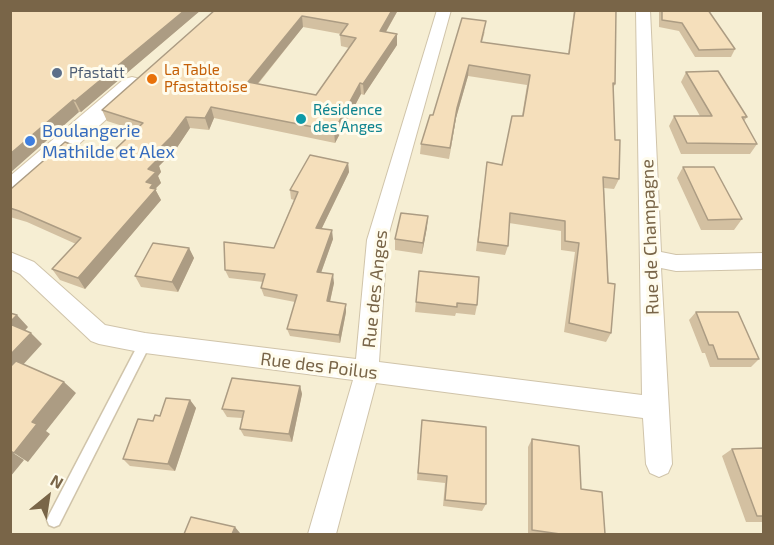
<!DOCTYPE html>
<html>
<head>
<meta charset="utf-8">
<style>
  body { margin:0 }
  #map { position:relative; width:774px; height:545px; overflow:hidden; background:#fefae6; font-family:"Exo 2",sans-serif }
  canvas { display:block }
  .frame { position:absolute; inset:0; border:12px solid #796548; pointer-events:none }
  .north { position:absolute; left:18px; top:467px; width:60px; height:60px; -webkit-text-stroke:4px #fffced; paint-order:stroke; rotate:30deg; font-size:16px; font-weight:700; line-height:24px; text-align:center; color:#796548 }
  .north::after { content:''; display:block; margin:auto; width:21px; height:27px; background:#796548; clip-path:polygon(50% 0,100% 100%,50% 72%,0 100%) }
</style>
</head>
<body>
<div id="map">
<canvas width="774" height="545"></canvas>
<div class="frame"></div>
<div class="north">N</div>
</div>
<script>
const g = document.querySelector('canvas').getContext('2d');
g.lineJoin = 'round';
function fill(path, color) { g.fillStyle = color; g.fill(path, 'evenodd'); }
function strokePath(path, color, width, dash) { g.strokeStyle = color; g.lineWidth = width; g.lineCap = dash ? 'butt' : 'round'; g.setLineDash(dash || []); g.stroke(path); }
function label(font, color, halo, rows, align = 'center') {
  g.font = font + ' "Exo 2",sans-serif'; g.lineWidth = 6; g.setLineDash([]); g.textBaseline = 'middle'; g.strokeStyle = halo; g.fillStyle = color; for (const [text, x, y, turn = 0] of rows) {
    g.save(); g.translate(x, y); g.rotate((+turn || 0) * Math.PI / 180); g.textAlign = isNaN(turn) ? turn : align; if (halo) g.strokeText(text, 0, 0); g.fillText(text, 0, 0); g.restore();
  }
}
fill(new Path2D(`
  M11,11H763V534H11Z`), '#f6eed3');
const service = new Path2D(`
  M145,338L149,339L151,343L59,525L54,527L49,525L47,520L49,515L141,339Z`);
const minor = new Path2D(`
  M437,10H451L387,240L379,362L642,395L636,10H650L661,252L676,255L764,253V269L676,271L661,268L672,464L668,473L659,477L650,473L646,464L643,418L376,383L336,534H308L353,380L145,353L99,344L91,341L20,274L10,269V252L34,262L105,325L145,333L356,359L367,240Z`);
const secondary = new Path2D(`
  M132,77L140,79L143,84L140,89L19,198L10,200V176L124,79Z`);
strokePath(service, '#d0c4aa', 3);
strokePath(minor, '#d0c4aa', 2);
strokePath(secondary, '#d4c5a8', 2);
fill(service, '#fff');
fill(minor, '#fff');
fill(secondary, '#fff');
fill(new Path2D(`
  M10,10H201L81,112H79Z
  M215,10H398L386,32L397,34V45L364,95L361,94L335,143L214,118L209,130L190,128L176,149L159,166L161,172L158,176L161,183L155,189L161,200L85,289L60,280L52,269L76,244L27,222L10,217V189L106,158L135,130L107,121L102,110ZM303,27L341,34L340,35L341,46L349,48L316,95L258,84Z
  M574,10H616L615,84L613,89L615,140L619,179L614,189L604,188L611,333L606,342L564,332L575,252L561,250V231L509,223L508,246L505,255L476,251L487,162L502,165L522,116L527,85L468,76L456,118L449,159L420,154L421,144L433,115L485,31L482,42L568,54Z
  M659,10H708L735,49L731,57H695L679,31L659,27Z
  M686,72L747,117L744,121L757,144L750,154H681L669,126L674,116H700L681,82Z
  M348,163L349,172L322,228L333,239L321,273L334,283L330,302L346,304V312L340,343L290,336L287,329L295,302L264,296L261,288L263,282L229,278L225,270L274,248L294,200L291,199L290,190Z
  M683,167L742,219L734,230H701L677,178Z
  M427,227L422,254L395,250V239Z
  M189,248L194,258L178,292L141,287L135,276Z
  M419,271L477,305L475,315L456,313L455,316L415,312Z
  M696,312L759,359L751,367H710L705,353H702L689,320Z
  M300,386L302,394L292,442L244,436L240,429L242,418L227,417L222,409Z
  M190,400L196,408L175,471L130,466L123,459L153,421L160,416Z
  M422,420L486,504L482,511L443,506L445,483L417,480Z
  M532,439L581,489L605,534H528V447Z
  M764,448V522H746L722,456L732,449Z`), '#d3c0a1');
fill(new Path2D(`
  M185,10H201L81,112L75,101Z
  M392,10H398L380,42V31Z
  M302,16L303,27L250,93L248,82Z
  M397,34V45L364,95L363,84Z
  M469,65L468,76L456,118L449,159L457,108Z
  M360,83L361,94L335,143L334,131Z
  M73,100L79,112L10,173V154Z
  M211,107L214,118L209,130L205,118Z
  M186,117L190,128L176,149L159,166L161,172L158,176L161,183L155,189L161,200L85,289L78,278L146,182L150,158Z
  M348,163L349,172L318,236L316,228Z
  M428,216L427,227L422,254L423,243Z
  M332,230L333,239L318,281L317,272Z
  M189,248L194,258L178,292L172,282Z
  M333,274L334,283L328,310L327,301Z
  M346,304V312L340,343L339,335Z
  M17,315L28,327L21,335L10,325V322Z
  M31,333L42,344L10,379V355Z
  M64,382L76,393L46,431L50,434L28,462L14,453L32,422Z
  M300,386L302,394L292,442L289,434Z
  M190,400L196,408L175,471L168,464Z
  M10,451L24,460L10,477Z
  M235,527L240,533L239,534H232Z`), '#ac9c83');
const building = new Path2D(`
  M10,10H185L75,101L73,100L10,154Z
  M215,10H392L380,31L397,34L363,84L360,83L334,131L211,107L205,118L186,117L171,137L150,158L157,160L148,169L156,172L146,182L153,184L150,188L156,189L78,278L52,269L81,238L19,211L10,208V189L12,188L65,142L106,158L143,123L102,110ZM302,16L348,24L340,35L356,38L316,95L248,82Z
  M575,10H616L615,84L613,83L615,140H620L619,179L603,177L608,283L615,284L611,333L569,323L579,243L565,241V221L510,213L508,246L478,242L487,162L502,165L512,116H523L530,75L469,65L457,108L450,148L421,144L430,115H433L462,18L486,21L481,42L569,54Z
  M662,10H708L735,49L699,50L682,23L662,20Z
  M718,71L747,117H742L757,144L687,143L674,116H712L686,72Z
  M310,155L348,163L316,228L332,230L317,272L333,274L327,301L346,304L339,335L287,329L297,295L261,288L265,274L225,270L224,242L274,248L298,192L290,190Z
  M683,167H714L742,219L708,220Z
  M401,213L428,216L423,243L395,239Z
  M153,243L189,248L172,282L135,276Z
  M419,271L479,277L477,305L457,303V307L416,302Z
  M696,312H738L759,359H718L713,345H709Z
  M10,313L17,315L10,322Z
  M10,324L31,333L10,355Z
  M16,361L64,382L32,422L37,424L14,453L10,451V367Z
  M232,378L300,386L289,434L240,429L244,411L222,409Z
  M166,398L190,400L168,464L123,459L138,419L153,421L155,415L160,416Z
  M422,420L486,427V504L445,500L447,476L418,473Z
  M532,439L579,446L581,489L602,492L605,534H560L532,530Z
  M764,448V516H757L732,449Z
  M191,517L235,527L232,534H184Z`);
fill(building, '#f5dfbb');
strokePath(building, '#ac9c83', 1.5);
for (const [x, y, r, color] of [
  [57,73,6,"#5c6f8a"],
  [152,79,6,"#e8710a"],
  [301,119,6,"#0f9aa8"],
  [30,141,6,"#3f7fe0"]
]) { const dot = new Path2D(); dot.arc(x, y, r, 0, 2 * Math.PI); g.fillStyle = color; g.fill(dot); strokePath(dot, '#fffced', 2); }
label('15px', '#c56008', '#fffced', [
  ["La Table",164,70],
  ["Pfastattoise",164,87]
], 'left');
label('15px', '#4e5e75', '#fffced', [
  ["Pfastatt",69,73]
], 'left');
label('15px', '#0d838f', '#fffced', [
  ["Résidence",313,110],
  ["des Anges",313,127]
], 'left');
label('18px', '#366cbe', '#fffced', [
  ["Boulangerie",42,131],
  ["Mathilde et Alex",42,152]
], 'left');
label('18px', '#796548', '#fffced', [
  ["Rue de Champagne",650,237,-92],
  ["Rue des Anges",375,289,-84],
  ["Rue des Poilus",319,366,7]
]);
</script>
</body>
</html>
